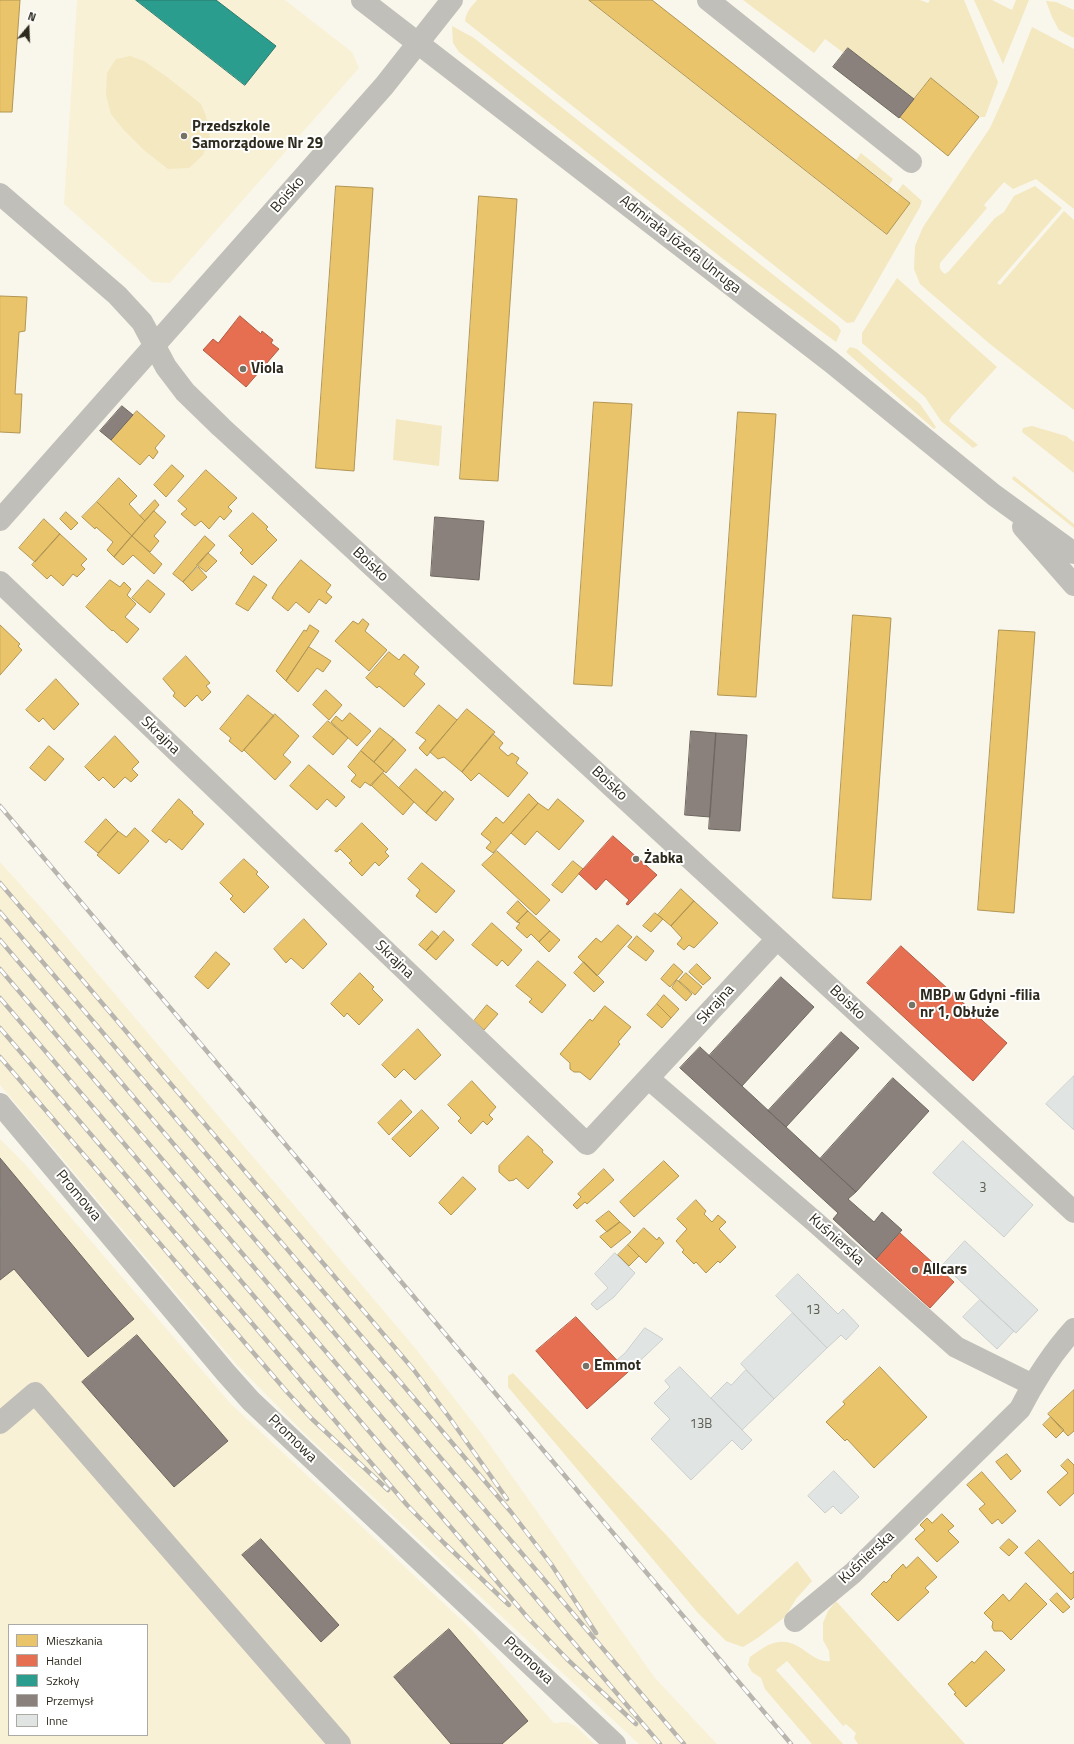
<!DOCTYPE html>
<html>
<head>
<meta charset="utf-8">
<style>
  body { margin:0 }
  #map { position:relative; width:1074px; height:1744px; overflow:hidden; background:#f9f6eb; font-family:"Titillium Web",sans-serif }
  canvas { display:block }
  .legend { position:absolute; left:8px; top:1624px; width:140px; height:112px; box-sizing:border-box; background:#fff; border:1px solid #abaaa5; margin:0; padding:5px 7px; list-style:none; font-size:12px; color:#2e2b1e }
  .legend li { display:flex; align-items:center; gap:8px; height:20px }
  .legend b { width:20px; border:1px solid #abaaa5 }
  .north { position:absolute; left:8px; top:8px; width:40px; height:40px; -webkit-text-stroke:3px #fff; paint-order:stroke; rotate:19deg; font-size:11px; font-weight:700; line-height:16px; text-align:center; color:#2e2b1e }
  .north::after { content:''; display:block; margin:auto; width:14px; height:18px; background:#2e2b1e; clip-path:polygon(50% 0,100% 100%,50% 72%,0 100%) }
</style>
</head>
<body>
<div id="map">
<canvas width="1074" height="1744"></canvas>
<ul class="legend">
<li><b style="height:11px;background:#e9c46a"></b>Mieszkania</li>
<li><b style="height:11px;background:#e76f51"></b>Handel</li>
<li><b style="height:11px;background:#2a9d8f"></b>Szkoły</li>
<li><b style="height:11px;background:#8a817c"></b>Przemysł</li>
<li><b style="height:11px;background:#e0e5e3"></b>Inne</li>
</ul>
<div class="north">N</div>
</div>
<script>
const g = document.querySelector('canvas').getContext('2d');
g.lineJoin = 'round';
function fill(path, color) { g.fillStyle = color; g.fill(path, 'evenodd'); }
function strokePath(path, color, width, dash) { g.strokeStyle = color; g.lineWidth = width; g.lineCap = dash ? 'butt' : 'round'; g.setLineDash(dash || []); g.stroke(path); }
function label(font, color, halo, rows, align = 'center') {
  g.font = font + ' "Titillium Web",sans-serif'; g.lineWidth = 4; g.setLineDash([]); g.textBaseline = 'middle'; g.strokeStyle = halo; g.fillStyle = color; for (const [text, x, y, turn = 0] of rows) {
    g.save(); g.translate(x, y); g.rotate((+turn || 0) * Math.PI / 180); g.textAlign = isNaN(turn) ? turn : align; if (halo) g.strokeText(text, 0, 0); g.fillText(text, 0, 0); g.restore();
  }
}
fill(new Path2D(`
  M77,0H285L352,52L359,68L170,283L152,282L64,204Z
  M0,862L53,921L416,1349L485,1438L655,1678L717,1744H639L305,1434L237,1365L0,1085Z
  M0,1139L25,1164L231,1404L470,1628L554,1723L566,1722L576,1726L594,1744H0ZM9,1625H147V1735H9Z`), '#f9f1d6');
fill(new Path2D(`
  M477,0H589L886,233L910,203L897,192L903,184L922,201L920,207L854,322L847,323L465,21C466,12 471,7 477,0Z
  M743,0H920L928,3L930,0H964L998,82L985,117H979L931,78L914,99L848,48L844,53L825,39L814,53Z
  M974,0H992L1012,10L1016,0H1029L1003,64Z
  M1046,1L1056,2L1074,10V38L1059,30L1052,17Z
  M452,26L474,38L838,326L841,331L836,342L722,258L459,52L453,43Z
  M1032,27L1074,49V209L1036,179L1013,189L1004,182L984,205L987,208L940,263C939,269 941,271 945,274L949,271L995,218L1004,212L1014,196L1035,186L1062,208L997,283L1000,285L1064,211L1074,220V410L990,344L920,284L914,269L915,246L923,227L990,128L1009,86Z
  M130,56L144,61L167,77L201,104L206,116L210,138L203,155L189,168L168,169L145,151L123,129L111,114L106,95L107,73L116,59Z
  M861,153L893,179L889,185L856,160Z
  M897,278L997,367L952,416L949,421L978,445L973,448L941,421L925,397L862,343V333Z
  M850,347L857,349L920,404L936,427L934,429L846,352Z
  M396,419L442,426L439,466L393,460Z
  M1032,426L1066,436L1074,442V473L1022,432L1023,428Z
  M1014,476L1074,524V528L1012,479Z
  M513,1373L669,1538L738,1615L797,1561L812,1581L796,1599L785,1617L759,1637L743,1647L726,1641L698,1613L508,1387V1376Z
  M836,1601L965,1744H858L854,1738L856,1733L846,1724L843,1726L787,1661L776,1670L843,1744H812L765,1689L761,1678L752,1672L748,1665L750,1657C757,1652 766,1645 774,1643C800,1636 810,1664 830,1661L829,1651L823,1640V1623L828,1611Z`), '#f4e8c0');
const homes = new Path2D(`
  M0,0H20L12,112H0Z
  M589,0H652L910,203L887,234Z
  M931,78L979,117L948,156L900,117Z
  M336,186L373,188L354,471L316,468Z
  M479,196L517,199L498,481L460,479Z
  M0,296L27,297L25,331L19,332L15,394H22L20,433L0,432Z
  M594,402L632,404L612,686L574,684Z
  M137,411L165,436L155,448L158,452L153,459L149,455L140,465L111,440Z
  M738,412L776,414L756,697L718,695Z
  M172,465L184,476L166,497L154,485Z
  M206,470L237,498L228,507L232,511L224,520L220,516L209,529L201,521L195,526L181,514L187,509L178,501Z
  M119,478L137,496L129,504L145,521L132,536L97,502Z
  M155,500L159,505L145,521L140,516Z
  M97,502L132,536L114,557L107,550L113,542L96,527L95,529L82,517Z
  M154,511L166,522L154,536L159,541L150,552L132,536Z
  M66,512L78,523L71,530L60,519Z
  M253,513L268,527L266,529L277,540L252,565L240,553L243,550L229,536Z
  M44,519L60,534L35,562L19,548Z
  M60,534L87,559L81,565L85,569L77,577L73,574L63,586L51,575L47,579L32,565Z
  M132,536L162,564L154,574L133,555L123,565L114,557Z
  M205,536L215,545L183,582L173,574Z
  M208,553L217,561L206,572L197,565Z
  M301,560L331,585L326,592L332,597L326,604L319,599L309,613L296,602L288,611L272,598L278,588Z
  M198,567L207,577L192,591L183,582Z
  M254,576L267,585L248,611L236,604Z
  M110,580L120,587L124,582L131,589L127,595L136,604L125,617L139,629L127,643L113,630L112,631L86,607Z
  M148,580L165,594L150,613L132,598Z
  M853,615L891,618L871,900L833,898Z
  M363,619L369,624L365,631L387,650L369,671L335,641L353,621L358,624Z
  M0,625L20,644L18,646L22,650L0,675Z
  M310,625L319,631L286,681L276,671L304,630L306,631Z
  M999,630L1035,632L1014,913L978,910Z
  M309,647L331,661L323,672L317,668L298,692L286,681Z
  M389,652L399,660L404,654L419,667L414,674L425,684L404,707L379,686L377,688L366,678Z
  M186,656L210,683L206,686L211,692L202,701L197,695L185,707L173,696L175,693L163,679Z
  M56,679L79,704L54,730L43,718L39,722L26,710Z
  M326,690L342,705L329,720L313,705Z
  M248,695L274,716L242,752L229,741L231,738L220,729Z
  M439,705L457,720L427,756L419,748L426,740L416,733Z
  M467,709L495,732L462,772L444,757L438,759L430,752Z
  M350,713L371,731L357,746L331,722L336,716L342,721Z
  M275,714L299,736L283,755L291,762L275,780L244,750Z
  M328,721L348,738L333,755L313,737Z
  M380,728L394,739L374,762L361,751Z
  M493,734L503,743L499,748L508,756L512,753L519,758L516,763L528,773L508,797L479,773L471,781L462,772Z
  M115,736L139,762L132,769L138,775L131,782L125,777L114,788L103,777L99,781L85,767Z
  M394,739L406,750L386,773L374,762Z
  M49,746L64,759L45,781L30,768Z
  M361,751L384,771L371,786L365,782L360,788L351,781L356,775L348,767Z
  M309,765L345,797L336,807L327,799L317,810L290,786Z
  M416,769L443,793L426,813L399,788Z
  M383,773L414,802L403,815L371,785Z
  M445,791L454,799L436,821L426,813Z
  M529,794L538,803L493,853L486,848L491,842L481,834L496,817L503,823Z
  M179,799L193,812L192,813L204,824L182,850L169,839L166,843L152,831Z
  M558,799L584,821L559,850L537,831L525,845L511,833L538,803L548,810Z
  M106,819L118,831L98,853L85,842Z
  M362,823L388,849L385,852L389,856L379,866L375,862L362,876L349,863L352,861L340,849L337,852L335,851Z
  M135,828L149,841L119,874L97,855L118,831L126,837Z
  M497,851L550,900L536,915L482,865Z
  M244,859L258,872L256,874L269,887L244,913L230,899L233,896L220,883Z
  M573,861L583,869L562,893L552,885Z
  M422,863L455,891L436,913L416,896L420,890L408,879Z
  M681,889L694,901L671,926L658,915Z
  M518,901L528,911L517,922L507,913Z
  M694,901L718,923L694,948L689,945L684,950L677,944L682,938L671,926Z
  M528,911L550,931L539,942L531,934L527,938L516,928L520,923L517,922Z
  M655,913L663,919L651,932L643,926Z
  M304,919L327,944L303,969L291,958L286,963L274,949Z
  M492,923L522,950L508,966L502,960L497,966L472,945Z
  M618,925L632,937L597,976L578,957L596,938L601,942Z
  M432,931L439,937L426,951L419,945Z
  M444,931L454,940L436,960L426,951Z
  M550,931L560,940L549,952L539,942Z
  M637,936L654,951L646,961L628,947Z
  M216,952L230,964L208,989L195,977Z
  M538,961L566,985L542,1013L529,1002L532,999L516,986Z
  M584,962L604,982L594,992L574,973Z
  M674,964L683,972L670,987L661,979Z
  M697,964L711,978L703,985L689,972Z
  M360,973L374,987L372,989L383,1000L359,1025L347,1013L344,1017L331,1004Z
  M686,973L702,987L695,995L679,981Z
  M677,980L692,994L686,1001L672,988Z
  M664,995L679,1009L671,1018L657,1004Z
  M657,1004L671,1018L662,1028L647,1015Z
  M487,1005L498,1014L484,1030L474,1021Z
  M605,1006L631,1027L618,1042L620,1044L590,1080L580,1072H574L570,1069V1063L560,1054L590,1019L592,1021Z
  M418,1029L441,1055L415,1080L404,1069L395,1078L382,1065Z
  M472,1081L496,1107L489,1115L493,1119L487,1125L483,1121L471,1134L458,1121L461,1118L448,1105Z
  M401,1100L412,1112L389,1135L378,1123Z
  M422,1110L439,1128L410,1157L392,1139Z
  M528,1136L543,1150L542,1152L553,1162L528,1189L516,1178L514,1180L509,1181L499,1172V1166Z
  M664,1161L679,1176L634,1217L620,1202Z
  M604,1169L614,1180L587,1204L585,1202L577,1209L573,1205L581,1197L578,1194Z
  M463,1177L476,1189L451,1215L439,1203Z
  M696,1200L706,1211L704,1214L712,1222L718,1215L726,1222L719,1229L736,1247L720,1263L718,1261L706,1273L696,1262L694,1264L682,1252L684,1250L676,1241L687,1229L677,1219Z
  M609,1211L620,1222L607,1232L596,1221Z
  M620,1222L631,1232L611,1248L600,1237Z
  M644,1228L657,1240L659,1237L664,1243L646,1263L628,1245Z
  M628,1245L639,1256L629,1266L618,1255Z
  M880,1367L927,1417L874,1468L847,1439L845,1441L826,1422L845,1404L843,1402Z
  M1074,1390V1431L1068,1436L1048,1414Z
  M1051,1417L1064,1430L1056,1438L1043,1425Z
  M1007,1454L1021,1471L1011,1480L996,1462Z
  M1068,1459L1074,1465V1493L1060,1506L1047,1492L1068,1473L1061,1466Z
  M982,1472L1016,1511L1002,1524L998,1519L992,1524L979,1509L985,1504L967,1485Z
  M942,1514L954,1526L948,1531L959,1542L937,1562L915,1539L925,1530L920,1525L927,1518L932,1523Z
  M1009,1539L1018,1547L1009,1556L1000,1548Z
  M1039,1540L1071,1574L1074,1571V1597L1071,1600L1025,1553Z
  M918,1557L937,1577L925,1588L929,1592L898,1621L871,1594L884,1581L886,1583L892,1577L891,1576L903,1564L906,1568Z
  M1026,1583L1047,1604L1011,1640L1002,1631H994L992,1627L993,1622L984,1613L1003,1594L1009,1601Z
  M1057,1593L1070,1607L1063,1613L1050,1600Z
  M986,1651L1005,1670L966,1707L954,1694L956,1693L948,1684L972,1661L974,1663Z`);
fill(homes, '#e9c46a');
strokePath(homes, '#b19653', 1);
const shops = new Path2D(`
  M240,316L261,334L262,331L273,340L271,343L279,349L246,387L203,350L213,339L218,343Z
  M613,836L657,875L628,905L626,904L629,900L606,879L596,890L579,874Z
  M901,946L1007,1043L973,1081L867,983Z
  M900,1233L954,1282L930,1308L876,1259Z
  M576,1317L628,1372L587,1409L536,1351Z`);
fill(shops, '#e76f51');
strokePath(shops, '#b05b42', 1);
const schools = new Path2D(`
  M136,0H216L276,46L245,85Z`);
fill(schools, '#2a9d8f');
strokePath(schools, '#2b7b6d', 1);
const industry = new Path2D(`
  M848,48L914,99L899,118L833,67Z
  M122,406L133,415L111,440L100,431Z
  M435,517L484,521L479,580L431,576Z
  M691,731L716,733L710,817L685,815Z
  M716,733L747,735L740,831L709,829Z
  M781,977L814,1007L742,1086L709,1056Z
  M841,1032L859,1048L786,1127L768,1111Z
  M700,1047L856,1192L848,1199L874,1222L882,1212L902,1230L876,1259L833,1219L838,1213L680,1068Z
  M893,1078L929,1111L856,1192L820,1159Z
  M0,1158L134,1319L88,1357L14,1269L0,1280Z
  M137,1335L228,1441L174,1487L82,1382Z
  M261,1539L339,1625L321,1642L242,1555Z
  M449,1629L528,1721L502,1744H451L394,1677Z`);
fill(industry, '#8a817c');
strokePath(industry, '#6e6760', 1);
const building = new Path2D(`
  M1074,1076V1130L1046,1104Z
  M963,1141L1033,1205L1004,1237L933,1173Z
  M965,1241L1038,1310L1016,1333L943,1265Z
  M615,1253L635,1273L614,1297L597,1310L591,1304L608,1288L595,1274Z
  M798,1274L838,1314L843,1309L859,1326L846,1340L841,1335L827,1348L776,1296Z
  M980,1300L1014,1331L997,1349L963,1317Z
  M793,1313L827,1348L774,1399L741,1364Z
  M645,1328L663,1339L628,1372L617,1360L625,1353Z
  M680,1367L752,1440L742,1450L732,1440L691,1480L651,1439L670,1419L654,1403L670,1387L665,1381Z
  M746,1370L774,1399L742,1430L711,1398L727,1382L731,1385Z
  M834,1471L859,1497L841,1514L833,1506L825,1513L808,1496Z`);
fill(building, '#e0e5e3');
strokePath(building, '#cacfcd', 1);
strokePath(new Path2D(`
  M362,0L831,362L994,495L1074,553
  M708,0L911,162
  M0,194L117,295L142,322L166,367L185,392L221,427L1074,1212
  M0,520L384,86L452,0
  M1023,527L1074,585
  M0,582L587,1144L777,939
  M649,1079L814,1221L956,1347L1033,1385
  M0,1104L226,1373L251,1401L615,1744
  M0,1423L35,1393L340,1744
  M795,1621L853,1573L1020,1409C1035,1380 1052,1353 1074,1329`), '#c0bfb9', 22);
const rail = new Path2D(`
  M0,806L791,1744
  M0,883L413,1369L449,1417L507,1499
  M0,912L511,1512L551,1564L596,1633
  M0,940L684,1744
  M0,969L660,1744
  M0,998L528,1618L567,1659L636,1724
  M0,1028L407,1505L444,1543L509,1605
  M0,1057L287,1392L312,1419L388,1490`);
strokePath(rail, '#b7b5ae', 4.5);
strokePath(rail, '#fff', 3, [9]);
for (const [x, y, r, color] of [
  [184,136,4,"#757266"],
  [243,369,4,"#757266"],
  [636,859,4,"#757266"],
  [912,1005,4,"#757266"],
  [915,1270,4,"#757266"],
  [586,1366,4,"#757266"]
]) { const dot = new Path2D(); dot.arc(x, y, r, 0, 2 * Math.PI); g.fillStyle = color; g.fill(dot); strokePath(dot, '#fff', 1.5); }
label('13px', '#5c5c51', null, [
  ["3",983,1189],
  ["13",813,1311],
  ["13B",701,1425]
]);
label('bold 15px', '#2e2b1e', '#fff', [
  ["Przedszkole",192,127],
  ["Samorządowe Nr 29",192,144],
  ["Viola",251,369],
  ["Żabka",644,859],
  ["MBP w Gdyni -filia",920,996],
  ["nr 1, Obłuże",920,1013],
  ["Allcars",923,1270],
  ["Emmot",594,1366]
], 'left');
label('15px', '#2e2b1e', '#fff', [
  ["Boisko",288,195,-49],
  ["Admirała Józefa Unruga",680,245,38],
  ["Boisko",370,565,43],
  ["Skrajna",160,736,44],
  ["Boisko",609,784,43],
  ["Skrajna",394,960,44],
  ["Boisko",847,1003,43],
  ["Skrajna",716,1005,-48],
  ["Promowa",78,1196,50],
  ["Kuśnierska",836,1240,42],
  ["Promowa",292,1439,44],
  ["Kuśnierska",867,1558,-43],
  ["Promowa",528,1661,43]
]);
</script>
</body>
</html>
